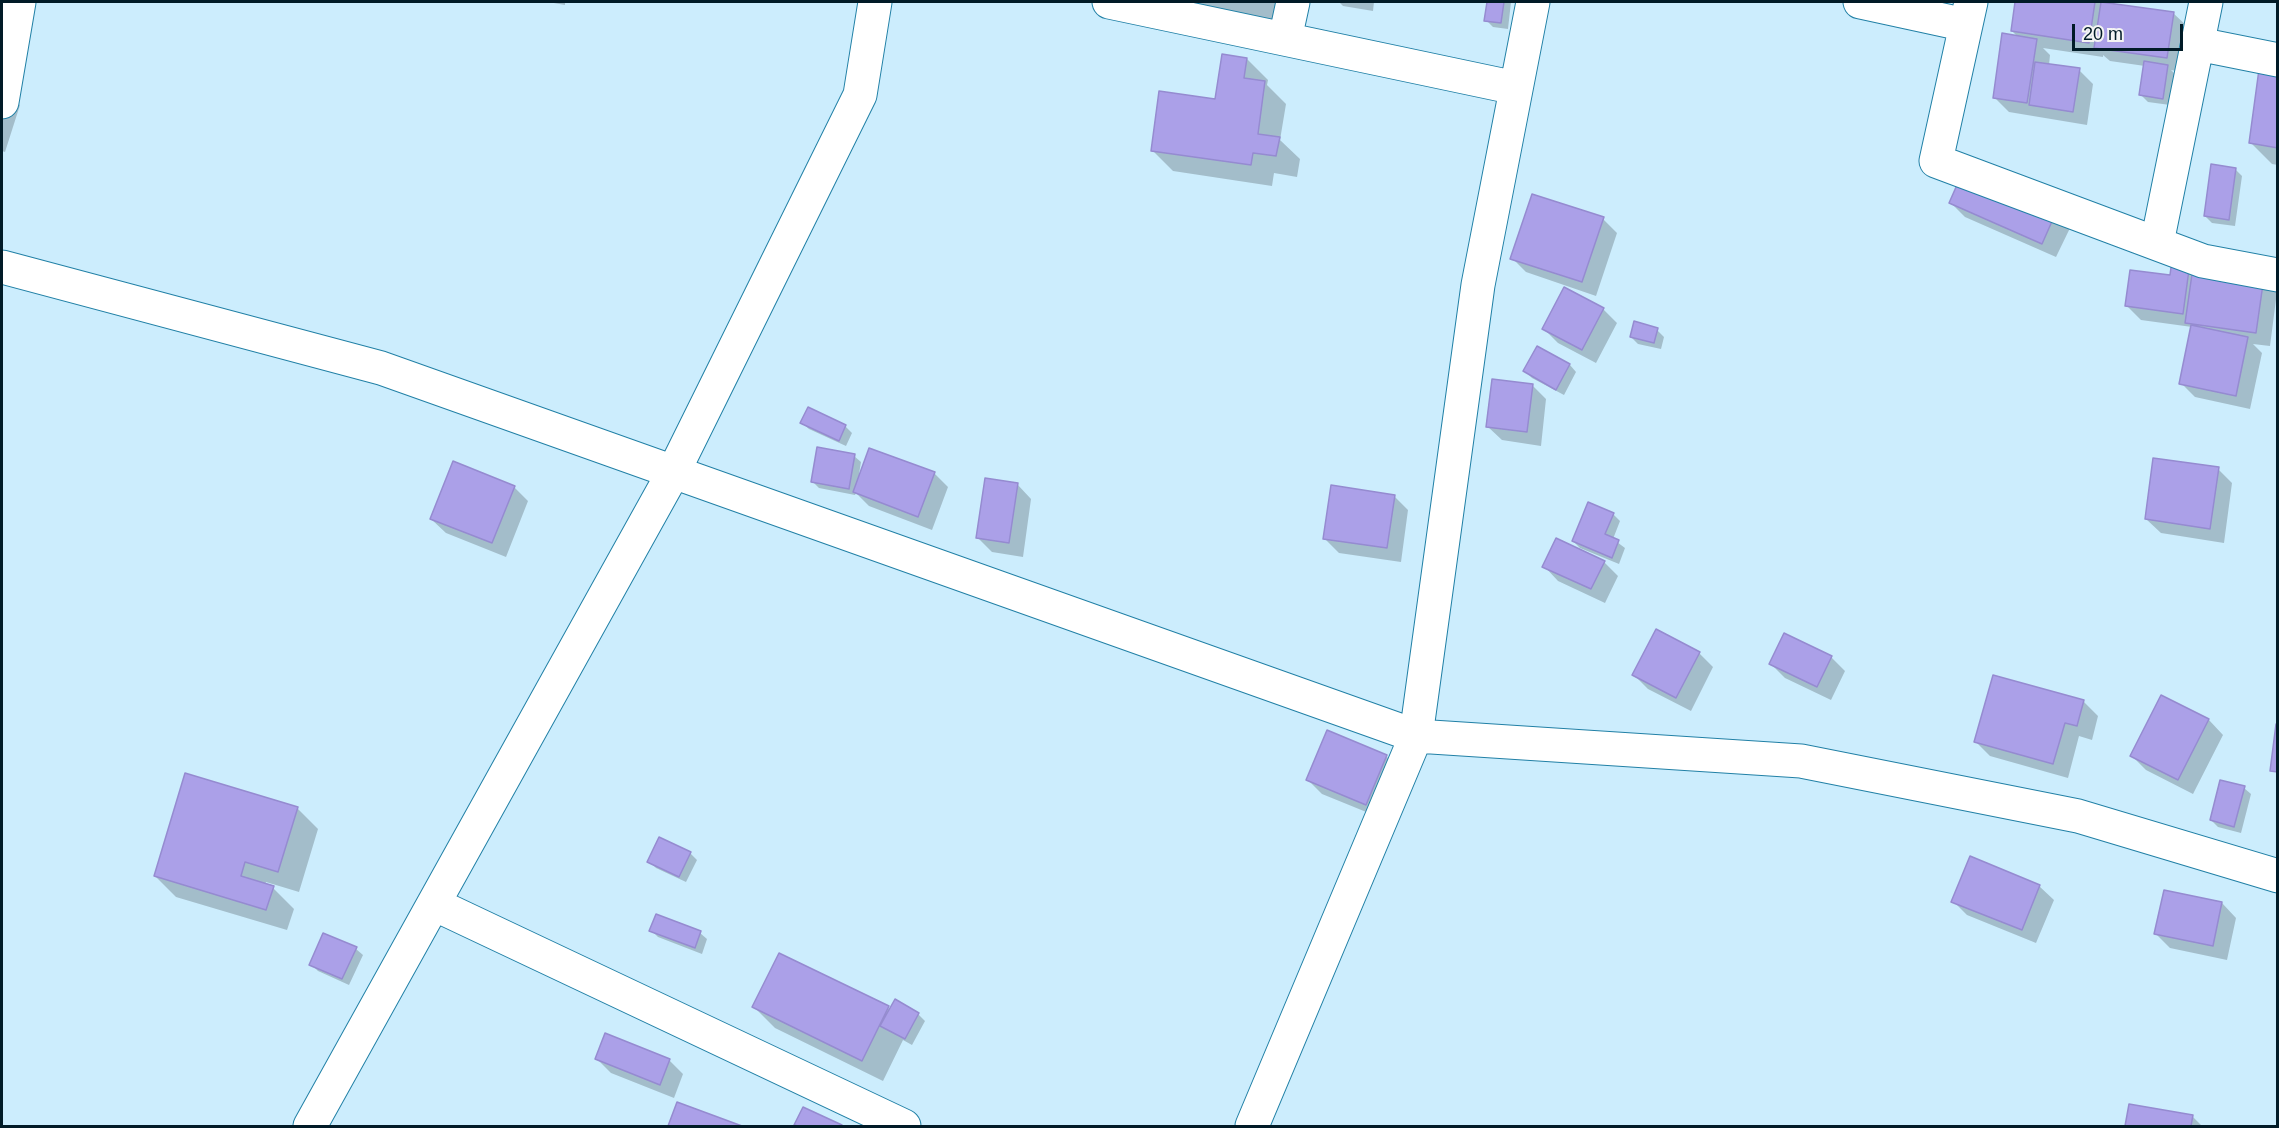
<!DOCTYPE html>
<html>
<head>
<meta charset="utf-8">
<style>
  body { margin:0 }
  #map { position:relative; width:2279px; height:1128px; overflow:hidden; background:#ccedfd; font-family:Helvetica,sans-serif }
  canvas { display:block }
  .frame { position:absolute; inset:0; border:3px solid #011b27; pointer-events:none }
  .scale { position:absolute; left:2072px; top:24px; width:111px; height:27px; box-sizing:border-box; border:3px solid #011b27; border-top:0; padding-left:8px; font-size:18px; line-height:21px; white-space:nowrap; color:#011b27; -webkit-text-stroke:4px #f4f4f4; paint-order:stroke }
</style>
</head>
<body>
<div id="map">
<canvas width="2279" height="1128"></canvas>
<div class="frame"></div>
<div class="scale">20 m</div>
</div>
<script>
const g = document.querySelector('canvas').getContext('2d');
g.lineJoin = 'round';
function fill(path, color) { g.fillStyle = color; g.fill(path, 'evenodd'); }
function strokePath(path, color, width, dash) { g.strokeStyle = color; g.lineWidth = width; g.lineCap = dash ? 'butt' : 'round'; g.setLineDash(dash || []); g.stroke(path); }
fill(new Path2D(`
  M548,2H565V5Z
  M1158,2H1281L1278,23Z
  M1339,2H1374L1373,11L1343,6Z
  M1488,2H1511L1508,29L1493,27L1486,20Z
  M2017,2H2111V4L2173,13L2188,27L2181,72L2171,70L2175,74L2170,105L2148,102L2141,95L2145,66L2110,61L2103,55V57L2043,48L2050,55L2049,65L2079,70L2093,84L2087,125L2009,112L1994,97L2019,38L2012,31Z
  M1247,59L1268,80L1267,85L1286,104L1280,140L1300,159L1297,177L1274,173L1272,186L1173,171L1152,150L1216,101Z
  M2278,66V165L2272,164L2251,143Z
  M2,90L20,105L5,152L2,151Z
  M2235,169L2242,176L2235,226L2212,223L2205,216Z
  M1965,171L2071,226L2056,257L1965,217L1951,203Z
  M1603,219L1617,233L1596,296L1526,272L1512,258Z
  M2174,254L2278,284L2270,346L2253,344L2262,353L2250,409L2195,397L2181,383L2192,327L2141,320L2126,305L2171,277Z
  M1603,309L1617,323L1596,363L1558,343L1544,329Z
  M1657,330L1664,337L1661,349L1638,344L1631,337Z
  M1538,348L1570,365L1576,372L1564,395L1532,378L1525,371Z
  M1532,385L1546,399L1541,446L1502,440L1487,426Z
  M802,423L845,426L852,433L846,446L809,429Z
  M854,456L861,462L859,474L861,475L934,473L948,487L932,530L869,506L856,493L855,495L819,488L812,481Z
  M2218,469L2232,483L2224,543L2161,533L2146,519Z
  M1017,484L1031,499L1023,557L992,552L978,538Z
  M514,487L528,501L506,557L446,533L431,519Z
  M1394,496L1408,510L1401,562L1339,553L1325,539Z
  M1613,514L1620,521L1613,539L1625,548L1619,564L1580,548L1573,541Z
  M1604,562L1618,576L1605,603L1558,581L1544,566Z
  M1699,653L1713,667L1691,711L1648,689L1634,675Z
  M1831,657L1845,671L1831,700L1785,678L1771,664Z
  M1994,677L2084,702L2098,716L2092,740L2079,736L2068,778L1990,756L1976,742Z
  M2162,697L2209,720L2223,735L2193,794L2146,770L2132,756Z
  M1328,732L1386,756L1401,771L1381,818L1322,794L1308,780Z
  M2244,788L2251,794L2241,833L2218,827L2211,820Z
  M297,808L318,829L299,892L266,882L265,885L273,888L294,909L287,930L176,897L155,876Z
  M690,853L697,860L686,882L656,868L649,861Z
  M2039,886L2054,900L2036,943L1967,915L1953,901Z
  M2165,891L2222,903L2236,918L2227,960L2170,948L2156,934Z
  M651,930L700,933L707,939L702,954L658,937Z
  M356,949L363,955L349,985L318,971L311,964Z
  M754,1007L888,1008L890,1010L918,1014L925,1021L912,1045L903,1040L883,1081L775,1028Z
  M597,1059L669,1060L683,1074L674,1098L611,1073Z
  M678,1104L738,1126H670Z
  M2130,1105L2192,1116L2202,1126H2126Z
  M803,1109L841,1126H798L796,1124Z`), '#0003');
const building = new Path2D(`
  M1487,2H1504L1501,23L1484,21Z
  M2015,2H2095L2089,43L2011,31Z
  M2101,2L2174,12L2167,58L2094,48Z
  M2002,33L2037,39L2027,103L1993,98Z
  M1222,54L1247,58L1244,78L1265,81L1258,134L1280,137L1276,156L1253,153L1251,165L1151,151L1159,91L1215,99Z
  M2144,61L2168,65L2163,99L2139,95Z
  M2035,62L2080,68L2073,112L2029,105Z
  M2260,62L2278,65V148L2249,143Z
  M2211,164L2236,168L2229,220L2204,216Z
  M1964,169L2057,210L2042,244L1949,203Z
  M1532,194L1604,217L1582,282L1510,259Z
  M2173,252L2191,255L2183,314L2125,306L2130,270L2170,275Z
  M2194,260L2265,270L2256,333L2185,323Z
  M1564,287L1604,308L1582,350L1542,329Z
  M1634,321L1658,328L1654,343L1630,337Z
  M2191,325L2248,337L2236,396L2179,384Z
  M1537,346L1570,364L1556,390L1523,371Z
  M1492,379L1533,384L1527,432L1486,427Z
  M808,407L846,425L839,441L800,423Z
  M817,447L855,454L849,489L811,482Z
  M869,448L935,472L918,517L853,492Z
  M2153,458L2219,467L2210,529L2145,519Z
  M453,461L515,486L492,543L430,519Z
  M985,478L1018,483L1009,543L976,538Z
  M1331,485L1395,495L1387,548L1323,539Z
  M1588,502L1614,513L1605,534L1619,540L1612,558L1572,541Z
  M1556,538L1605,561L1591,589L1542,567Z
  M1656,629L1700,652L1676,698L1632,675Z
  M1784,633L1832,656L1817,687L1769,664Z
  M1993,675L2084,700L2077,726L2065,723L2053,764L1974,742Z
  M2161,695L2209,719L2178,780L2130,756Z
  M2276,724H2278V772L2270,771Z
  M1327,730L1387,755L1366,805L1306,780Z
  M185,773L298,807L278,872L245,862L241,876L274,886L266,910L154,876Z
  M2220,780L2245,786L2234,827L2210,820Z
  M659,837L691,852L679,877L647,862Z
  M1970,856L2040,885L2022,930L1951,902Z
  M2164,890L2222,902L2213,946L2154,934Z
  M656,914L701,931L695,948L649,931Z
  M323,933L357,947L342,979L309,965Z
  M779,953L889,1006L862,1061L752,1007Z
  M895,999L919,1013L905,1039L880,1026Z
  M605,1033L670,1059L660,1085L595,1059Z
  M677,1102L742,1126H668Z
  M2129,1104L2193,1115L2191,1126H2125Z
  M803,1107L842,1125L841,1126H798L794,1125Z`);
fill(building, '#aba0e8');
strokePath(building, '#958bd0', 1.5);
const street = new Path2D(`
  M1109,2L1516,88
  M1860,2L1966,25
  M1971,2L1936,161L2203,261L2278,275
  M1285,39L1293,2
  M2198,44L2278,60
  M2,102L19,2
  M2157,243L2206,2
  M2,267L381,368L1416,736L1801,761L2078,816L2278,876
  M434,904L904,1126
  M310,1126L673,473L860,95L875,2
  M1252,1126L1416,736L1478,285L1533,2`);
strokePath(street, '#2180a6', 35);
strokePath(street, '#fff', 33);
</script>
</body>
</html>
